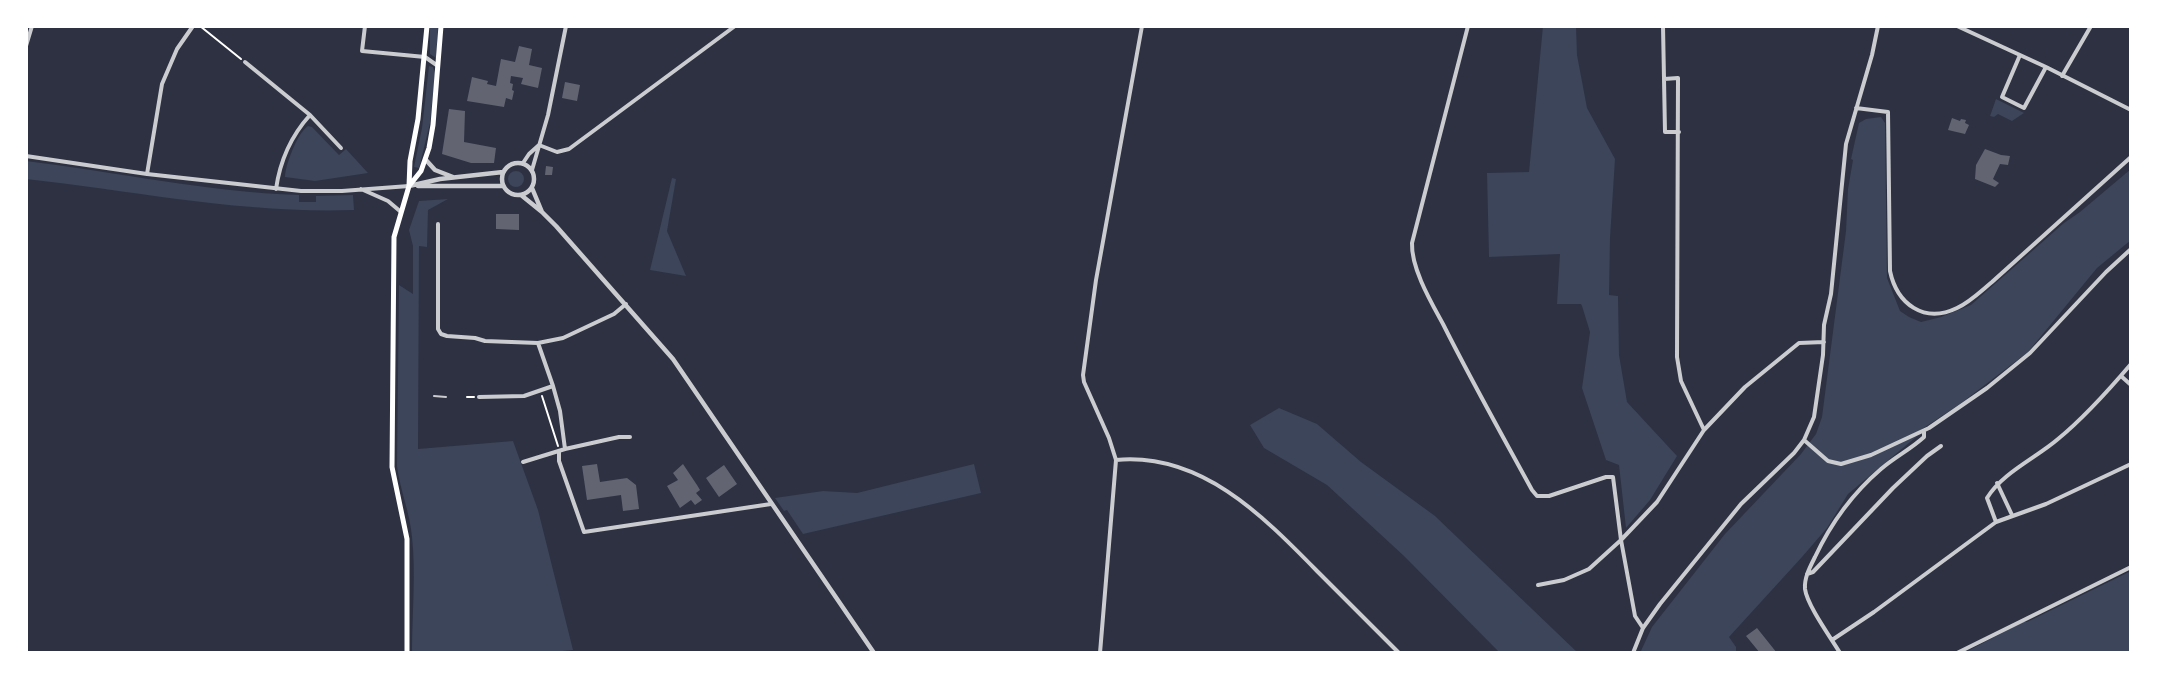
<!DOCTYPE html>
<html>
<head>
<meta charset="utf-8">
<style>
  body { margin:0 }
  #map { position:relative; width:2157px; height:679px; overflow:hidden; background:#2d3142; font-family:Figtree,sans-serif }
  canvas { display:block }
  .frame { position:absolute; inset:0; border:28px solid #fff; pointer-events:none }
</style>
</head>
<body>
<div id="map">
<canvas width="2157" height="679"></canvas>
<div class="frame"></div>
</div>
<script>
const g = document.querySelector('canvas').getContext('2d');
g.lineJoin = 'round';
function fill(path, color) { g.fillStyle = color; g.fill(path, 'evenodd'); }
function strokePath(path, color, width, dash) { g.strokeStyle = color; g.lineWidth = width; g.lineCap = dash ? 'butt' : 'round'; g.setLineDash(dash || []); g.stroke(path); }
fill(new Path2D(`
  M430,26H438L436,58L430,54Z
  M1543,26H1576L1577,55L1587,108L1615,159L1610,238L1609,295L1618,296L1619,355L1627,402L1677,456L1650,500L1626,528L1619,465L1606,460L1582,388L1590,332L1582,306L1581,304H1557L1560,254L1489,257L1487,173L1529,172Z
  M429,66L433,67L435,73L430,123L419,168L414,167L422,128Z
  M1996,99L2024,113L2012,121L1998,114L1994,117L1990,116Z
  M1881,117L1885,123L1887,278L1900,311L1909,317L1921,322L1941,317L1971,305L2064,223L2080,212L2131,169V240L2097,268L2028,352L1960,404L1922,429L1916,437L1848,494L1827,528L1802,557L1729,637L1736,647V653H1640L1652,627L1725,534L1801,454L1816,434L1822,417L1846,231L1848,189L1853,160L1851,159L1859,123L1866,119Z
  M308,126L312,127L339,155L346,149L368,173L315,181L285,177C285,165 298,132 308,126Z
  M26,161C117,172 207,192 299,195V202H316V196L353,195L354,210C244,214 135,191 26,179Z
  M508 179a8 8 0 1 1 16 0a8 8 0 1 1-16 0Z
  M672,178L676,179L667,231L686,276L650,270Z
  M448,199L428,210L427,247L419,246L418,449L513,441L538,510L573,650L541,653H412C412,616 416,573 412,537C410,513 400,490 397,466L399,285L413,294V246L409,230L419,201Z
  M1279,408L1317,424L1361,462L1435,516L1578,653H1500L1404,556L1327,485L1264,448L1250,425Z
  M974,464L981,493L803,534L787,510L784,511L775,498L823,491L857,493Z
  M2131,571V653H1964L2023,622H2027Z`), '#3c4559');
fill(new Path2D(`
  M519,46L532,49L529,65L542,68L538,88L521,84L523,78L511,76L510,83L513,84L512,90L514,91L512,100L506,98L504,107L467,101L472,77L488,81L487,84L496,86L501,59L515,62Z
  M565,82L580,85L577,101L562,98Z
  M449,109L465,111L464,142L496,148L494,163H471L442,154Z
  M1952,118L1960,121L1961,119L1966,120L1965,123L1969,125L1965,134L1948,130Z
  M1985,149L2001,155L2010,156L2008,165L2000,164L1993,179L1999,183L1995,187L1975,179L1976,165Z
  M546,166L553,167L552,175H545Z
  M496,214H519V230L496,229Z
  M597,464L600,482L627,478L636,485L639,509L623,511L621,495L587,500L582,466Z
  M683,464L697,485L700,490L696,493L702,500L695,505L691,500L680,508L667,486L678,480L673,473Z
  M724,465L737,484L719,497L706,478Z
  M1757,628L1777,653H1760L1746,636Z`), '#626471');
strokePath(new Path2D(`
  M200,26L241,59
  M542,396L558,446
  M467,397H474`), '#fff', 2);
strokePath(new Path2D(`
  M434,396L446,397`), '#caccd0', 2);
strokePath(new Path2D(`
  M365,26L362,51L425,57L438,66
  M1468,26L1412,243C1411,268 1431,302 1443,324C1471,380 1502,435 1532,490L1537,496H1549L1606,477H1613L1621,540L1635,616L1643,628
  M1663,26L1664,79L1678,78L1677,357L1681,381L1704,430
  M1957,26L2046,67L2131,110
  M26,46L32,26
  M2020,55L2002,97L2024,108L2046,67
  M245,62L310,115L341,148
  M2062,76L2091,26
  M1664,79L1665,132H1679
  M1856,108L1888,112L1890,271C1897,304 1924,324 1957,308C1970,302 1981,291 1992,282L2131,157
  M539,145L557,152L569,149L735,26
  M26,156L147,174L301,191H342L409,186
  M523,163L529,154L539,145
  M532,170L548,115L566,26
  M147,174L162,84L177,49L193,26
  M276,189C280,161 291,136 310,115
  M361,189L388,201L401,212
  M438,224V329L441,334L447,336L475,338L485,341L538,343L563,338L614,314L626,304
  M2121,376L2131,385
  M553,386L560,411L565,449
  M479,397L524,396L553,386L538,343
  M1804,440L1828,461L1841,464L1871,455L1929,428L1987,388L2030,353L2106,272L2131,249
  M559,451V461L584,532L771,504
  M1116,460C1201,452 1263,516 1318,572C1345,599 1372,626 1399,653
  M523,462L565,449L619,437H630
  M1997,483L2012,515
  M1996,522L1987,498C2002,473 2036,458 2058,439C2085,417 2108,391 2131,364
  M1807,574L1813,572L1893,488L1927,456L1941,446
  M1538,585L1564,580L1589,569L1621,540L1657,502L1704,430L1745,387L1799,343L1824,342
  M1832,640L1874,612L1996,522L2046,504L2131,464
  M1100,653L1116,460L1109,438L1084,382L1083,375L1096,280L1142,26
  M1633,653L1643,628L1660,604L1741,504L1794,453L1804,440L1814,417L1823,355L1824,325L1831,294L1846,144L1872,55L1878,26
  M1840,653C1831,638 1807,605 1805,589C1804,578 1810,567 1815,557C1831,523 1853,493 1881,469C1895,457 1911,449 1924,437V431
  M1957,653L2131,567`), '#caccd0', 4);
strokePath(new Path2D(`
  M426,160L435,170L453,177
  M502 179a16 16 0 1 1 32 0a16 16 0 1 1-32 0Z
  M409,186L440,179L503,172
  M418,186H502
  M532,188L542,212
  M521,195L542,212L556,226L673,359L874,653`), '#caccd0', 4.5);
strokePath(new Path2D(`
  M409,186L410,161L418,119L427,26
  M407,653V539L392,467L394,237L409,186L421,171L429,148L433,125L441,26`), '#fff', 5);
</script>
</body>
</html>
